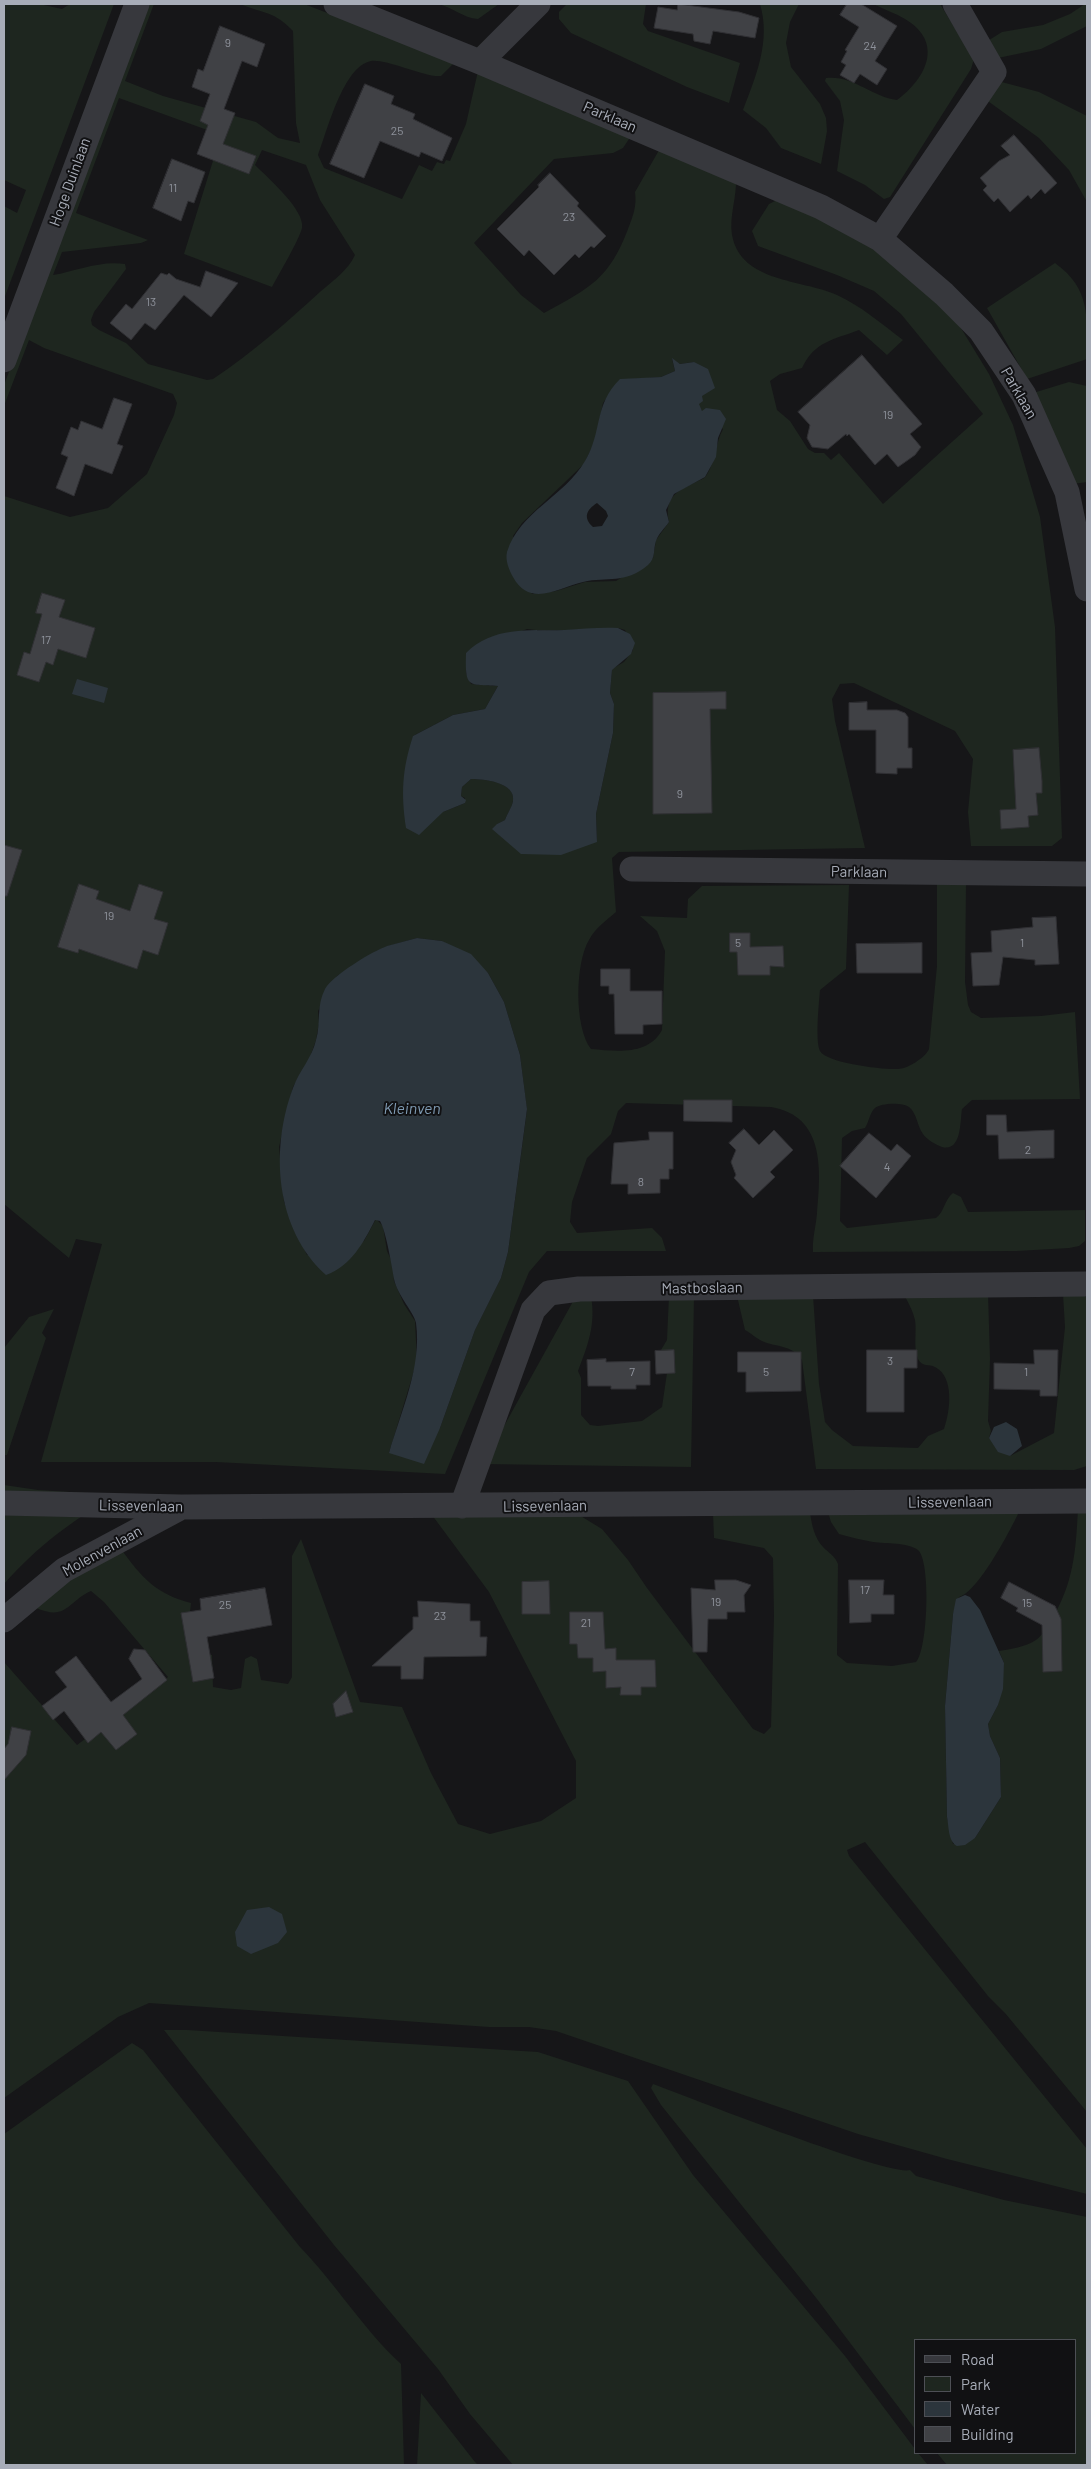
<!DOCTYPE html>
<html>
<head>
<meta charset="utf-8">
<style>
  body { margin:0 }
  #map { position:relative; width:1091px; height:2469px; overflow:hidden; background:#161618; font-family:Barlow,sans-serif }
  canvas { display:block }
  .frame { position:absolute; inset:0; border:5px solid #a8adb8; pointer-events:none }
  .legend { position:absolute; left:914px; top:2339px; width:162px; height:115px; box-sizing:border-box; background:#111113; border:1px solid #4d4f55; margin:0; padding:6px 9px; list-style:none; font-size:15px; color:#a8adb8 }
  .legend li { display:flex; align-items:center; gap:10px; height:25px }
  .legend b { width:25px; border:1px solid #4d4f55 }
</style>
</head>
<body>
<div id="map">
<canvas width="1091" height="2469"></canvas>
<div class="frame"></div>
<ul class="legend">
<li><b style="height:6px;background:#37383d"></b>Road</li>
<li><b style="height:14px;background:#1e261f"></b>Park</li>
<li><b style="height:14px;background:#2c353c"></b>Water</li>
<li><b style="height:14px;background:#404145"></b>Building</li>
</ul>
</div>
<script>
const g = document.querySelector('canvas').getContext('2d');
g.lineJoin = 'round';
function fill(path, color) { g.fillStyle = color; g.fill(path, 'evenodd'); }
function strokePath(path, color, width, dash) { g.strokeStyle = color; g.lineWidth = width; g.lineCap = dash ? 'butt' : 'round'; g.setLineDash(dash || []); g.stroke(path); }
function label(font, color, halo, rows, align = 'center') {
  g.font = font + ' Barlow,sans-serif'; g.lineWidth = 4; g.setLineDash([]); g.textBaseline = 'middle'; g.strokeStyle = halo; g.fillStyle = color; for (const [text, x, y, turn = 0] of rows) {
    g.save(); g.translate(x, y); g.rotate((+turn || 0) * Math.PI / 180); g.textAlign = isNaN(turn) ? turn : align; if (halo) g.strokeText(text, 0, 0); g.fillText(text, 0, 0); g.restore();
  }
}
fill(new Path2D(`
  M4,4H39L62,9L70,4H114L4,299V206L17,213L26,190L4,180Z
  M147,4H154L125,81L163,96L256,122L278,138L300,143L296,123L293,31C274,11 265,14 240,4H304L455,62L441,76H435C418,74 385,59 371,61C343,66 327,132 318,155L324,168L402,199L419,165L432,171L437,162L444,164L446,160L450,161L466,124L478,71L633,133L623,148L613,153L554,159L474,243L521,295L544,313C590,288 609,279 628,229C633,216 637,206 635,192L662,145L736,178C737,197 729,216 732,235C741,283 802,279 837,295C861,306 882,324 903,340L887,355L859,330C833,340 815,341 802,368L780,374L770,381L777,410L790,421L808,449L815,453H824L831,460L839,453L883,504L983,414L901,314L874,291L837,275L758,246L752,231L769,204L781,198L859,236L956,320L989,374L1013,425L1040,517L1055,627L1062,838L1052,846H971L968,812L973,759L955,731L854,683L840,684L832,699L835,721L865,848L619,852L612,858L616,912C607,920 595,928 589,940C575,963 574,1027 591,1049C616,1051 648,1056 662,1030L665,951L657,931L640,916L687,918L688,899L702,886L849,885L846,969L820,990C819,1003 815,1040 820,1051C826,1063 884,1070 898,1069C907,1069 925,1058 929,1049L937,966V884H966L965,982L968,1005L971,1012L981,1018L1041,1016L1075,1012L1080,1099L972,1100L962,1109C960,1121 962,1152 942,1147C936,1145 926,1139 923,1134C917,1126 917,1113 909,1107C902,1102 881,1103 875,1108C870,1112 869,1122 865,1128L852,1131L842,1138L840,1221L847,1228L936,1218C945,1211 944,1200 953,1193L961,1197L968,1212L1085,1210V1241L1079,1246L1069,1248L1017,1251L813,1252C812,1239 816,1226 817,1213C821,1170 825,1116 771,1107L626,1103L618,1111L611,1134L587,1158L572,1202L570,1222L577,1233L652,1228L662,1238L666,1251H547L529,1272L445,1474L216,1462H41L102,1244L76,1239L69,1258L4,1204V496L70,517L108,508L147,474L174,415L177,403L173,394L44,348L29,340L4,406V385ZM119,98L221,135L184,254L272,287C279,274 299,240 302,228C305,210 268,178 255,165L262,150L306,165L320,200L355,255C348,270 334,280 321,291C287,322 251,354 213,379L207,380L148,364L126,343L99,330L92,325L91,320L94,312L126,269L125,264C101,260 76,271 53,275L62,252L141,243L148,240L76,213ZM672,359L680,364L694,362L702,396L698,404L702,411L723,429C715,444 716,461 706,476C704,479 699,480 696,482C676,491 664,498 669,522L656,540L653,558L616,581L585,582L556,591L532,594L513,536L522,523L584,464L595,441L603,403L620,380L661,377L675,371ZM618,628L625,630L633,650L624,662L612,669L610,693L614,704L613,733L596,814L597,842L497,824L505,820C507,814 512,808 513,801C516,782 484,779 471,779L462,787L461,796L465,798V803L443,812L413,736L453,715L485,709L498,686L471,684L466,673V653L527,629L544,631ZM417,938L442,941L488,973L504,1002L520,1055L527,1110L508,1252L501,1278L475,1330L440,1428L389,1453L417,1361L415,1321L404,1304L394,1281L393,1264L387,1251L383,1226L376,1219L364,1241L307,1255L284,1202L279,1147L293,1087L309,1060L316,1040L319,1023L318,1011L337,976L385,947Z
  M438,4H499L478,19C463,18 452,7 438,4Z
  M567,4H646L643,24L648,31L740,63L729,103L687,87L571,33L559,19V12Z
  M760,4H799L790,22L786,43L791,67L820,104L826,118L827,131L821,164L781,148L766,128L743,110C756,76 771,41 760,4Z
  M873,4H940L974,59L971,69L890,197L884,199L865,185L837,171L844,120L840,101L825,81L826,78C853,75 872,97 897,100C927,78 944,42 905,19C895,13 883,9 873,4Z
  M1085,4H1087V26L1041,49L993,59L986,42L1002,32L1043,25L1070,14Z
  M998,81L1039,92L1087,116V202L1069,170L1039,138L985,99Z
  M1055,263C1091,289 1087,317 1087,359L1027,379L987,308Z
  M1069,382L1087,386V482L1073,484L1033,393Z
  M1080,1292L1087,1298V1466L1074,1470L816,1469L802,1360C791,1344 778,1348 762,1341C757,1339 751,1333 745,1330L737,1296L813,1295L819,1384L825,1422L832,1430L853,1446L918,1448L928,1436L944,1429C950,1412 955,1377 935,1367C929,1364 922,1367 918,1359C913,1348 917,1331 915,1320C913,1311 908,1302 904,1295L988,1293L990,1359L988,1421L991,1431L989,1438L1010,1456L1054,1433L1065,1327L1063,1294Z
  M669,1295L694,1296L691,1467L483,1464L576,1296H591C596,1324 588,1345 578,1371L581,1378V1415L590,1425L598,1426L642,1421L662,1407L667,1373L658,1355L667,1340Z
  M54,1309L42,1333L46,1338L7,1455H4V1348L29,1317Z
  M4,1485L38,1490L118,1495C73,1519 38,1546 4,1584Z
  M1078,1507H1087V2112L1005,2013L988,1996L865,1842L847,1850L849,1856L1087,2149V2194L947,2159L858,2134L556,2031L529,2027H489L149,2003L118,2017L4,2098V1662L77,1745L168,1677L104,1602L91,1591C67,1602 67,1621 36,1608L74,1573L121,1549C142,1578 156,1594 191,1603L186,1646L194,1651L212,1655L213,1687L231,1690L241,1688L245,1659L251,1656L257,1659L261,1680L288,1684L292,1677V1556L301,1539L360,1702L402,1707L431,1773L458,1824L490,1834L541,1821L576,1798V1761L489,1592L432,1515H579L602,1529L628,1560L647,1588L753,1729L764,1734L771,1727L774,1616L773,1558L764,1548L714,1538L713,1513H810C812,1525 814,1537 823,1547C829,1553 835,1556 838,1564L837,1655L847,1663L892,1666L916,1662C928,1650 931,1561 918,1550C907,1542 886,1544 873,1542C862,1540 850,1537 839,1534L831,1522L828,1512H1019C1010,1531 978,1592 959,1597L953,1614L945,1706L947,1817L953,1844L975,1838L1001,1797L1000,1758L990,1736L988,1724L998,1705L1004,1663L999,1651C1011,1649 1025,1647 1036,1640C1042,1636 1046,1628 1050,1622C1074,1584 1076,1550 1078,1507Z
  M164,2030H187L538,2052L628,2081L693,2175L845,2356L915,2449V2453H918L928,2465H513L470,2414L438,2369L334,2245Z
  M132,2043L143,2050L300,2247C336,2284 363,2329 401,2364L404,2465H4V2134Z
  M653,2084C688,2097 890,2177 910,2170L916,2176L1004,2200L1087,2217V2465H947L937,2453H1075V2340H915V2429L817,2299L661,2105L651,2088Z
  M421,2393L475,2462L478,2465H417Z`), '#1e261f');
fill(new Path2D(`
  M672,358L680,364L694,362L708,369L715,388L702,396L703,401L699,404L702,411L706,408L720,410L726,419L718,438L716,457L705,477L674,494L666,510L669,522C665,528 658,534 656,541C653,550 656,558 648,565C624,585 608,576 583,582C558,588 530,608 513,577C509,570 505,560 507,552C520,511 564,497 585,461C603,431 593,406 620,379L661,377L675,371ZM597,503L606,511L608,516L602,526L593,527C583,518 586,510 597,503Z
  M618,628L630,634L635,643L631,654L612,670L610,693L614,704L613,733L596,814L597,842L561,855L521,854L492,829L497,824L505,820C507,814 512,807 513,801C516,782 483,779 471,779L462,787L461,796L466,800L465,803L443,812L419,835L406,828C401,793 402,770 413,736L453,715L485,709L498,686C468,684 465,689 466,653C493,626 528,631 564,630C582,629 600,627 618,628Z
  M77,679L108,688L104,703L72,694Z
  M417,938L442,941L471,954L488,973L504,1002L520,1055L527,1109L508,1252L501,1278L475,1330L440,1428L424,1464L389,1453C401,1411 422,1367 416,1323C414,1312 397,1295 394,1279C392,1267 386,1231 380,1221L375,1220C364,1242 351,1266 326,1275C275,1229 270,1149 293,1088C299,1071 312,1058 316,1040C321,1023 316,1006 325,989C333,975 373,951 387,946C397,943 407,941 417,938Z
  M1006,1422L1017,1429L1022,1446L1010,1456L998,1452L989,1438L994,1427Z
  M965,1595L970,1597L980,1610L1004,1663L1003,1689L998,1705L988,1724L990,1736L1000,1758L1001,1797L975,1838L965,1845L957,1846C948,1841 949,1827 947,1817L945,1706L953,1614L956,1599Z
  M269,1907L282,1914L287,1932L278,1943L251,1954L237,1946L235,1932L247,1910Z`), '#2c353c');
const building = new Path2D(`
  M678,4L739,12L759,18L755,38L713,31L710,44L694,41L693,34L654,28L658,7L677,10Z
  M847,4H861L897,26L875,61L887,69L877,85L860,74L854,83L840,75L846,65L841,62L847,51L845,50L859,27L840,15Z
  M220,26L265,44L257,67L242,61L224,109L235,113L223,144L256,156L249,174L197,154L208,125L200,121L210,94L192,87L198,69L203,71Z
  M365,84L394,96L391,104L415,114L413,119L452,138L442,161L421,152L419,157L380,141L364,178L330,164Z
  M1014,135L1057,183L1045,194L1041,189L1031,199L1028,195L1010,212L998,198L994,202L983,190L987,186L980,178L999,161L1010,155L1001,146Z
  M172,159L205,172L194,203L188,201L181,221L153,208Z
  M550,173L579,203L577,206L606,236L594,248L591,246L579,258L575,254L554,275L529,250L524,256L497,229L539,187L538,185Z
  M206,271L238,283L211,317L184,295L155,330L145,323L131,340L110,323L126,304L132,309L161,273L167,275L169,273L176,279L200,287Z
  M862,355L922,424L910,434L921,447L915,455L898,467L887,454L875,465L849,434L847,436L846,434L828,449L812,447L807,438L810,425L798,412Z
  M114,398L132,404L117,444L123,446L112,474L85,464L74,496L56,488L68,457L61,454L71,427L78,430L81,421L102,429Z
  M42,593L65,600L59,617L95,628L86,658L58,649L53,665L46,662L39,682L17,675L24,652L30,654L42,614L36,613Z
  M726,692V709H710L712,813L653,814V693Z
  M867,702V710H897L905,713L908,717V748H912V768H897V774L876,773V730H849V703Z
  M1039,748L1042,781V793H1036L1038,815L1028,816L1029,827L1001,829L1000,810L1016,809L1013,750Z
  M4,845L22,850L7,896H4Z
  M79,884L99,891L96,899L130,911L139,884L163,892L154,919L168,923L158,955L143,950L137,969L79,949L78,953L58,947Z
  M1056,917L1059,964L1035,965V960L1003,957L999,985L973,986L971,953L992,952L991,931L1033,927L1032,918Z
  M730,933H750V947L783,946L784,967L770,966V975H738L737,952H730Z
  M922,943V973H857L856,944Z
  M601,969H630V991H662V1024L643,1025V1034H615L614,994H609V986H601Z
  M684,1100H732V1122L684,1121Z
  M987,1115H1006L1007,1132L1054,1130V1158L999,1159L998,1135H987Z
  M744,1129L759,1145L774,1130L793,1150L770,1172L775,1177L753,1198L734,1178L736,1175L731,1162L736,1150L729,1143Z
  M649,1132H673V1169H669V1179H660V1193L628,1194V1184H611L614,1143L649,1140Z
  M869,1133L891,1151L897,1144L911,1156L876,1198L840,1166Z
  M674,1350L675,1373L656,1374L655,1351Z
  M867,1350H917V1368H904V1412H867Z
  M1034,1350H1058L1057,1396H1040V1390L994,1389V1363L1034,1364Z
  M738,1352H801V1391L746,1392V1372H738Z
  M606,1359V1362L650,1361V1385H636V1389H611V1386H588L587,1360Z
  M715,1580H736L751,1585L744,1595L745,1612H727V1619H708L707,1652H693L691,1588L715,1590Z
  M849,1580H884L883,1595H894V1614H871V1622L850,1623Z
  M549,1581L550,1614H522V1582Z
  M1009,1582L1055,1606L1061,1619L1062,1671L1043,1672L1042,1625L1016,1611L1018,1608L1001,1598Z
  M265,1588L272,1625L207,1637L214,1678L193,1682L181,1613L201,1610L200,1599Z
  M418,1601L470,1604V1621H480V1637H487L486,1656L424,1657L423,1679H401V1666H372L413,1629V1617H418Z
  M570,1612H603L605,1649L616,1648V1660H655L656,1687H641V1695H620L621,1687L606,1688V1671L593,1672V1658H578L577,1644H570Z
  M134,1649L145,1650L167,1680L123,1715L137,1734L116,1750L101,1732L88,1743L64,1711L53,1720L42,1706L67,1687L55,1672L76,1656L111,1702L142,1679L129,1659Z
  M346,1691L353,1712L336,1717L333,1704Z
  M12,1727L31,1731L26,1755L4,1780V1749L8,1744Z`);
fill(building, '#404145');
strokePath(building, '#303034', 1);
strokePath(new Path2D(`
  M336,4L480,62L821,207L880,239L944,294L981,331L1024,395L1067,492L1087,589
  M480,62L538,4
  M880,239L994,72L955,4
  M4,360L137,4
  M632,869L1087,874
  M4,1503L181,1507L1087,1501
  M462,1506L533,1310L549,1293L579,1289L1087,1284
  M4,1620L64,1570L178,1509`), '#37383d', 25);
label('12px', '#8e929b', null, [
  ["9",228,43],
  ["24",870,46],
  ["25",397,131],
  ["11",173,188],
  ["23",569,217],
  ["13",151,302],
  ["19",888,415],
  ["17",46,640],
  ["9",680,794],
  ["19",109,916],
  ["5",738,943],
  ["1",1022,943],
  ["2",1028,1150],
  ["4",887,1167],
  ["8",641,1182],
  ["3",890,1361],
  ["7",632,1372],
  ["5",766,1372],
  ["1",1026,1372],
  ["17",865,1590],
  ["19",716,1602],
  ["15",1027,1603],
  ["25",225,1605],
  ["23",440,1616],
  ["21",586,1623]
]);
label('15px', '#a8adb8', '#111113', [
  ["Parklaan",610,117,23],
  ["Hoge Duinlaan",70,182,-70],
  ["Parklaan",1019,393,60],
  ["Parklaan",859,872,1],
  ["Mastboslaan",702,1288,-1],
  ["Lissevenlaan",950,1502,-1],
  ["Lissevenlaan",141,1506,1],
  ["Lissevenlaan",545,1506,-1],
  ["Molenvenlaan",102,1551,-29]
]);
label('italic 16px', '#7f9bb3', '#111113', [
  ["Kleinven",412,1109]
]);
</script>
</body>
</html>
